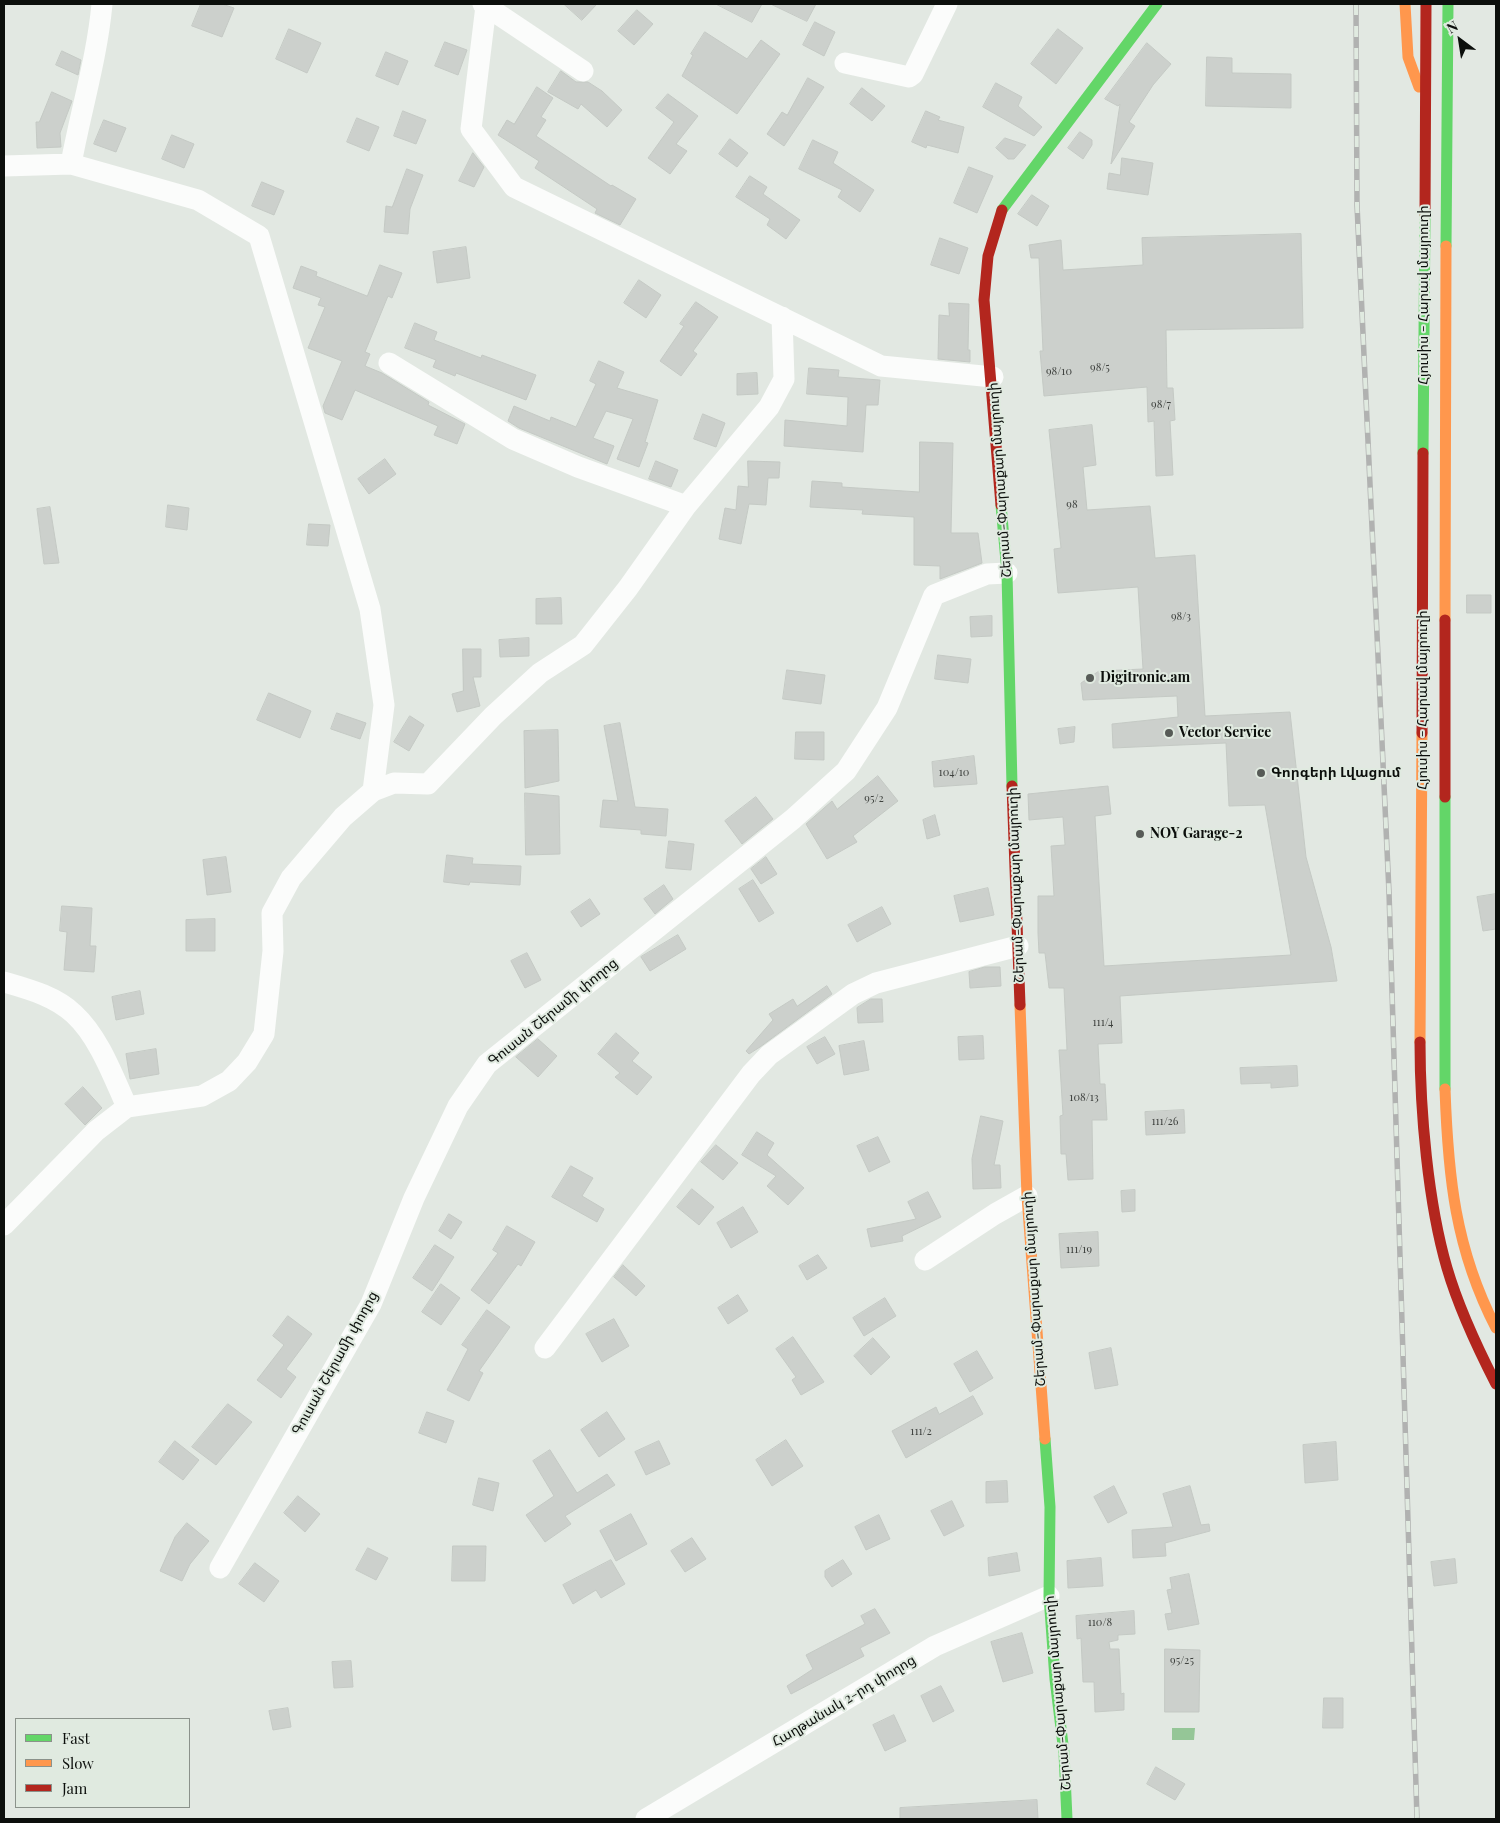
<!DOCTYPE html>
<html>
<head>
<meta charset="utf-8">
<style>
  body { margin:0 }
  #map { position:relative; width:1500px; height:1823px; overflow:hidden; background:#e2e8e2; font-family:"Playfair Display",serif }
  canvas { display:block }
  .frame { position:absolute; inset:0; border:5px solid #0c0f0c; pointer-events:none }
  .legend { position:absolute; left:15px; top:1718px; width:175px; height:90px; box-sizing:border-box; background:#e0eae0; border:1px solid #8b928b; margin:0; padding:6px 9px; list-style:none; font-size:15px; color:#0c0f0c }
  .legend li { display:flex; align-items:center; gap:10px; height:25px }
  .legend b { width:25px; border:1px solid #8b928b }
  .north { position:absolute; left:1435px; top:15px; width:50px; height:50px; -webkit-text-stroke:4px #e0eae0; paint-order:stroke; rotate:329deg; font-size:14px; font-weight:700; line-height:20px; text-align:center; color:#0c0f0c }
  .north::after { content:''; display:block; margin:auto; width:18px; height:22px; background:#0c0f0c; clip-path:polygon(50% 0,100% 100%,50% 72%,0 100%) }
</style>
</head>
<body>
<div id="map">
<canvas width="1500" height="1823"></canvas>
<div class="frame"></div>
<ul class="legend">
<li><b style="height:6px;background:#63d668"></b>Fast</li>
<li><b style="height:6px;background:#ff974d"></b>Slow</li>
<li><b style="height:6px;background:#b3261e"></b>Jam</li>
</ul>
<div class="north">N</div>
</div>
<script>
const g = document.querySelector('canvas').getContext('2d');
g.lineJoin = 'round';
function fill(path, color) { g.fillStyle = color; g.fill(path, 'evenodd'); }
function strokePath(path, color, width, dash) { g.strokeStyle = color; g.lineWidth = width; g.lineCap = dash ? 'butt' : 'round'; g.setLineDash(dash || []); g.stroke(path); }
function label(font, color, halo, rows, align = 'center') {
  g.font = font + ' "Playfair Display","Noto Sans Armenian",serif'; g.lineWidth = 4; g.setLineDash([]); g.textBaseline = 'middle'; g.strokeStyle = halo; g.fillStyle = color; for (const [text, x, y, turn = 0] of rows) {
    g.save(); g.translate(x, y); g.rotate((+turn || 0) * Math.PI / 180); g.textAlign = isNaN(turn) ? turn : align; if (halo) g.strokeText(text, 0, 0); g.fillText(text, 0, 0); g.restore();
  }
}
fill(new Path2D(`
  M1172,1728H1195L1194,1740H1172Z`), '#95c697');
const building = new Path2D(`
  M201,4H222L234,8L222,37L192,26Z
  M564,4H597L582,20Z
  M716,4H762L752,22Z
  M771,4H816L807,21Z
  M637,10L653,24L634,45L618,31Z
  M815,22L835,32L824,56L803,45Z
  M289,29L321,43L307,73L276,59Z
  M1058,29L1083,48L1056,84L1031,64Z
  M705,32L747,59L761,40L780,54L737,114L682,76L693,55L691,54Z
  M445,42L467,50L458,75L435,66Z
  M1147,43L1171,64L1153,85L1129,122L1135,126L1111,164L1120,104L1118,106L1105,99Z
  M62,51L81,60L78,75L56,65Z
  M386,52L408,61L398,85L376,76Z
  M1207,57L1232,58V73L1291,74V108L1206,106Z
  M561,71L576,82H588L602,91L622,110L607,127L581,104L578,109L548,92Z
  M808,78L824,87L784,146L767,134L782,112L787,115Z
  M996,83L1022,97L1018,106L1042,127L1034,136L983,107Z
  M537,87L553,98L541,117L546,120L536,136L611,186L612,185L636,199L620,225L595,213L597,209L535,168L539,161L498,135L507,120L514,124Z
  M862,88L885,106L872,121L850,104Z
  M52,92L72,101L60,133L61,147L37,148L36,122H39Z
  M668,94L698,116L676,144L687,151L670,174L648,158L674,122L656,108Z
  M403,111L426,120L416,144L394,136Z
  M926,111L940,117L938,120L964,127L958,153L927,145L926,148L912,142Z
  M357,118L379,127L369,151L347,142Z
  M104,120L126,128L116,152L94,144Z
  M1080,132L1092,140V145L1083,159L1068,148Z
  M172,135L194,144L184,168L162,159Z
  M1005,138L1026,145L1014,159H1008L996,148Z
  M730,139L748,153L737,167L719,154Z
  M813,140L838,152L833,163L874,190L860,212L838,197L842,190L799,169Z
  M473,153L484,167L474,187L459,181Z
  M1122,158L1153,163L1148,195L1107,189L1109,173L1120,175Z
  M969,167L993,176L977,213L954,203Z
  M407,169L423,175L410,209L408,234L384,232L386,206L392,207Z
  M750,176L767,187L763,194L800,220L786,239L767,225L770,219L736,197Z
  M262,182L284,191L274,215L252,206Z
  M1032,195L1049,206L1037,226L1018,214Z
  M1301,234L1303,328L1166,330L1167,388H1173L1175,420L1170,421L1173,475L1156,476L1154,421L1148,422L1147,387L1044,396L1040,351H1043L1039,258H1031L1029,245L1061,240L1063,270L1143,265L1142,238Z
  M940,238L968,248L959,274L931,265Z
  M466,247L470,278L437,283L433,252Z
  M380,265L402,273L392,298L388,296L365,352L370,354L365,366L382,373L429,402L428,405L465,424L457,444L434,435L438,426L355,390L342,420L325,413L323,406L342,361L308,348L325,307L318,305L321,298L293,288L301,266L317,272L316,276L367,296Z
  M639,280L661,295L646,318L624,303Z
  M696,302L718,317L693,351L697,354L681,376L660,361L684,326L680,324Z
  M949,303L969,304L968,350H970V362L938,359L939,315L949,316Z
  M415,323L437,332L434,340L481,358L482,355L536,375L526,400L456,373L455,376L433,367L436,360L405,348Z
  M599,361L624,372L617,388L658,400L645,442L648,443L639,467L617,459L633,419L606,411L593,438L614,446L607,464L519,428L508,421L514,406L550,421L551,417L576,427L596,384L590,381Z
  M809,368L839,370L838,377L880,380L878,405H866L863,452L784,446L785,420L847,426L848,397L807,394Z
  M757,373L758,394L737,395V374Z
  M703,414L725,423L716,447L694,439Z
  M1092,425L1096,465L1083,467L1087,510L1150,506L1155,558L1195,555L1205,716L1290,712L1306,857L1331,947L1337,981L1120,996L1122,1043L1098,1044L1100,1084H1105L1107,1120H1092L1093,1179L1068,1180L1066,1154H1061L1060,1116L1063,1115L1059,1050H1067L1064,988H1049L1045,953H1039L1038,933V896H1054L1051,846L1065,845L1063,817L1029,820L1028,794L1108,786L1111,814L1095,816L1104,966L1291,955L1265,805L1229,806L1226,743L1113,748L1112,724L1178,717L1177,696L1083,700L1081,683L1099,671L1143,669L1138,587L1058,593L1054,549L1061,548L1049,430Z
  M920,442L953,443L951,533H978L982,563L940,579V566L914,565V517L862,514L863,510L810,507L812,481L842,483V487L919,492Z
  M385,459L396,474L369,494L358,479Z
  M656,461L678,470L671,487L649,479Z
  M748,461L780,462L779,478H768L766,505L749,504L741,544L719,539L725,508L736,510L738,486L748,487Z
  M168,505L189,508L187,530L166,527Z
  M50,507L59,563L44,564L37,509Z
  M309,524L330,525L328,546L307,545Z
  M1467,595H1491V613H1467Z
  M561,598L562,624H536V599Z
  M992,616V636L971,637L970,617Z
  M529,638V656L500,657L499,640Z
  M463,649H481V677H473L480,706L457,712L452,694L463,691Z
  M938,655L971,659L968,683L935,679Z
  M787,670L825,675L821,704L783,699Z
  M269,693L311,711L300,738L257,720Z
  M337,713L366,723L360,739L331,729Z
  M410,716L424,725L409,751L394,742Z
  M620,723L635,807L668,809L666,836L641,834V830L600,827L603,800L618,801L604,726Z
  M1075,727L1074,742L1060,744L1058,729Z
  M558,730L559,781L525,788L524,731Z
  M796,732H824V760L795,759Z
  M974,756L977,784L934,787L932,762Z
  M878,776L898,801L853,836L857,842L827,859L806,824L832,801L837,809Z
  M525,793L559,796L560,854L526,855Z
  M756,797L773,819L742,844L725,821Z
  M935,815L940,835L927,839L923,820Z
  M669,841L694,844L691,870L666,868Z
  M447,855L473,858L472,864L521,866L520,885L470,882L469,885L444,882Z
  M226,857L231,892L207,895L203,860Z
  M766,857L777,874L761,884L751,869Z
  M753,880L774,913L759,922L739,889Z
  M664,885L673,899L655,914L644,899Z
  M988,888L994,915L960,922L954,896Z
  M1496,894V929L1483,931L1477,897Z
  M590,899L600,914L581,927L571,912Z
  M62,906L92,908L90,946H96L94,972L64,970L67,932L60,931Z
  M882,907L891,924L857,942L848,925Z
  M215,919V951H186V920Z
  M678,935L686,949L650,971L641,957Z
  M527,953L541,980L525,988L511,961Z
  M985,967H1000L1001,986L970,988L969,972Z
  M827,986L832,994L760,1047L749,1054L746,1051L773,1020L769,1014L793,999L797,1006Z
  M140,991L144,1014L116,1020L112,997Z
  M871,999H882L883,1022L858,1023L857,1008Z
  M616,1033L639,1053L632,1061L652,1077L637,1095L615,1077L620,1073L598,1054Z
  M983,1036L984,1059L959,1060L958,1037Z
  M825,1037L835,1054L817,1064L807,1047Z
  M538,1039L557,1056L538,1077L516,1057Z
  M864,1041L869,1070L844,1075L839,1046Z
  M156,1049L159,1074L130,1079L126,1054Z
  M1297,1066L1298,1086L1271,1088V1083L1241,1084L1240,1068Z
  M83,1087L102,1108L85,1125L65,1104Z
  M1184,1110L1185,1133L1146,1135L1145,1112Z
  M981,1116L1003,1121L994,1165H1000L1001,1188L973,1189L972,1159Z
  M757,1132L774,1143L767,1155L804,1188L788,1205L767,1186L776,1176L742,1155Z
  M878,1137L890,1162L869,1172L857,1146Z
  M716,1145L738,1163L723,1180L701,1162Z
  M571,1166L593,1178L582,1196L604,1209L597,1222L552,1197Z
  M692,1189L714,1207L699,1225L677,1207Z
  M1135,1190V1211L1122,1212L1121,1191Z
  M928,1192L941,1217L902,1236L903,1241L871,1247L867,1229L916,1219L908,1202Z
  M743,1207L758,1232L731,1248L717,1223Z
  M449,1214L462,1222L451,1239L439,1231Z
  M507,1226L535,1242L521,1266L518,1264L489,1304L471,1290L498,1253L493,1250Z
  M1098,1232L1099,1266L1061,1268L1059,1234Z
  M435,1245L454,1257L432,1291L413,1278Z
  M818,1255L827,1268L807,1280L799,1266Z
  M623,1265L645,1286L636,1296L614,1277Z
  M441,1284L460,1298L441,1325L422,1312Z
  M738,1295L748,1311L728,1324L718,1308Z
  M885,1298L896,1316L864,1336L853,1318Z
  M487,1310L510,1327L479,1371L483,1373L469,1401L447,1390L468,1349L462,1345Z
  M288,1316L312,1334L286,1369L296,1377L281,1398L257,1380L284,1345L273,1336Z
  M614,1319L629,1346L602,1362L586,1334Z
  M793,1337L824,1382L801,1395L792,1380L796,1377L776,1349Z
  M873,1338L890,1357L871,1375L854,1356Z
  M1111,1348L1118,1385L1095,1389L1089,1353Z
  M977,1351L993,1378L970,1392L954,1364Z
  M973,1396L983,1414L906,1458L892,1431L936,1407L939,1414Z
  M228,1404L252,1422L216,1465L192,1447Z
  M427,1412L454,1421L446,1443L419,1433Z
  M607,1412L625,1439L599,1457L581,1430Z
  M786,1440L803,1466L772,1486L756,1460Z
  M175,1441L199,1460L183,1480L159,1462Z
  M659,1441L670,1464L646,1475L635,1452Z
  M1336,1442L1338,1480L1305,1483L1303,1445Z
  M550,1450L577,1493L607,1474L615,1485L565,1516L571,1524L545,1542L526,1515L554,1496L533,1461Z
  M479,1478L499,1483L493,1511L473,1505Z
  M1007,1481L1008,1502L986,1503V1482Z
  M1114,1486L1127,1513L1108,1523L1094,1497Z
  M1190,1486L1201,1525L1209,1524L1210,1531L1165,1543L1166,1556L1133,1558L1132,1530L1173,1527L1163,1494Z
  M298,1496L320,1514L305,1532L284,1513Z
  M952,1501L964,1526L944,1536L931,1511Z
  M631,1514L647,1544L616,1561L600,1531Z
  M879,1515L890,1539L866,1550L855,1527Z
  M187,1523L209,1541L190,1564L182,1581L160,1571L175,1537Z
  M692,1538L706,1559L685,1572L671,1551Z
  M453,1546H486L485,1581H452Z
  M368,1548L388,1558L376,1580L356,1570Z
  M1017,1553L1020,1571L989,1576L988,1558Z
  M1101,1558L1103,1586L1068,1588L1067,1561Z
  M1455,1559L1457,1583L1434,1586L1431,1562Z
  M611,1560L625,1584L601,1598L596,1590L573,1604L563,1585Z
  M843,1560L852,1574L832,1587L825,1577V1571Z
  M255,1563L279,1581L264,1602L239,1584Z
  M1189,1574L1199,1624L1168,1630L1165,1614L1172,1613L1167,1590L1172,1589L1170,1578Z
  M875,1609L890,1633L860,1648L864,1656L791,1694L787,1686L813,1669L806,1655L865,1624L861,1616Z
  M1134,1611L1135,1634L1118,1635V1640L1109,1642L1110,1649H1119L1121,1694L1124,1693V1710L1095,1712L1094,1682H1083L1081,1638L1077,1639L1076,1616Z
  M1022,1633L1033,1673L1003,1682L991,1642Z
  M1165,1649L1200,1650L1199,1712H1165Z
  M351,1661L353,1687L334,1688L332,1662Z
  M941,1686L954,1711L933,1722L921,1696Z
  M1324,1698H1343V1728H1323Z
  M288,1708L291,1727L273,1730L269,1711Z
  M894,1715L906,1741L885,1751L873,1725Z
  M1156,1767L1185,1784L1175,1800L1147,1784Z
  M1037,1800L1038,1819H900V1808Z`);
fill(building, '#ccd0cc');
strokePath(building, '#c4c9c4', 1);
strokePath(new Path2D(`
  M483,4L486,6L471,129L514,187L881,366L993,377
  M486,6L583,71
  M845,63L909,77L913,74L947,4
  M71,164C81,110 97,58 102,4
  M4,166L71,164L198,200L259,236L370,609L384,705L373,791
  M389,363L513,439L578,467L686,506
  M4,982C28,989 55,996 74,1014C99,1037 113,1076 127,1107
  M4,1225L96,1131L127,1107L202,1096L229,1081L247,1062L264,1034L273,951L272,913L291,878L343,817L373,791L394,783L428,784L493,716L540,673L583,645L628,588L686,506L769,407L784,379L782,317
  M925,1260L995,1214L1027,1196
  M545,1348L751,1074L769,1055L853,994L876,983L1018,946
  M220,1568L371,1304L414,1198L458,1106L487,1064L793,819L846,771L887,708L934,595L987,574L1007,573
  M646,1819L935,1646L1049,1596`), '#fbfcfb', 21);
strokePath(new Path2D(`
  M1002,210L1157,4
  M1446,246L1448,4
  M1423,453L1425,215
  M1001,505L1007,573L1012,786
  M1445,797V1089
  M1045,1439L1050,1507L1049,1596L1055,1679L1064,1753L1067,1819`), '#63d668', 11);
strokePath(new Path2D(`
  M1405,4L1408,57L1419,87
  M1445,620L1446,246
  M1020,1005L1027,1196L1045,1439
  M1420,1042L1422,733
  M1445,1089C1448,1176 1455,1249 1496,1328`), '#ff974d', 11);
strokePath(new Path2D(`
  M1425,215L1426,4
  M1001,505L984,300L988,256L1002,210
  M1422,733L1423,453
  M1012,786L1020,1005
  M1445,797V620
  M1420,1042C1420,1111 1428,1203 1447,1268C1459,1309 1477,1347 1496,1384`), '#b3261e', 11);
const rail = new Path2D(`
  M1356,4L1357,205L1389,892L1417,1819`);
strokePath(rail, '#b1b2b1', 5.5);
strokePath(rail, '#e0eae0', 4, [11]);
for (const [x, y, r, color] of [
  [1090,678,5,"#575b57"],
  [1169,733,5,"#575b57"],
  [1261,773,5,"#575b57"],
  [1140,834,5,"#575b57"]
]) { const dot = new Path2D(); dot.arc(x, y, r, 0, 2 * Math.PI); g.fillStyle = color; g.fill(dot); strokePath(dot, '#e0eae0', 2); }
label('11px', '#3e413e', null, [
  ["98/5",1100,368],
  ["98/10",1059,372],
  ["98/7",1161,405],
  ["98",1072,505],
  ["98/3",1181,617],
  ["104/10",954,773],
  ["95/2",874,799],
  ["111/4",1103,1023],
  ["108/13",1084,1098],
  ["111/26",1165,1122],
  ["111/19",1079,1250],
  ["111/2",921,1432],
  ["110/8",1100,1623],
  ["95/25",1182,1661]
]);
label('14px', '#0c0f0c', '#e0eae0', [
  ["Հյուսիս - Հարավ մայրուղի",1424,295,-90],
  ["Շերամ-Փարաքար մայրուղի",1000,480,-94],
  ["Հյուսիս - Հարավ մայրուղի",1423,700,-90],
  ["Շերամ-Փարաքար մայրուղի",1016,885,-92],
  ["Գուսան Շերամի փողոց",553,1012,-39],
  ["Շերամ-Փարաքար մայրուղի",1034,1289,-94],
  ["Գուսան Շերամի փողոց",335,1363,-61],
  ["Շերամ-Փարաքար մայրուղի",1058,1693,-95],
  ["Հաղթանակ 2-րդ փողոց",844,1701,-31]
]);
label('bold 14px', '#0c0f0c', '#e0eae0', [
  ["Digitronic.am",1100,678],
  ["Vector Service",1179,733],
  ["Գորգերի Լվացում",1271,773],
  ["NOY Garage-2",1150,834]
], 'left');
</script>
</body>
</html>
